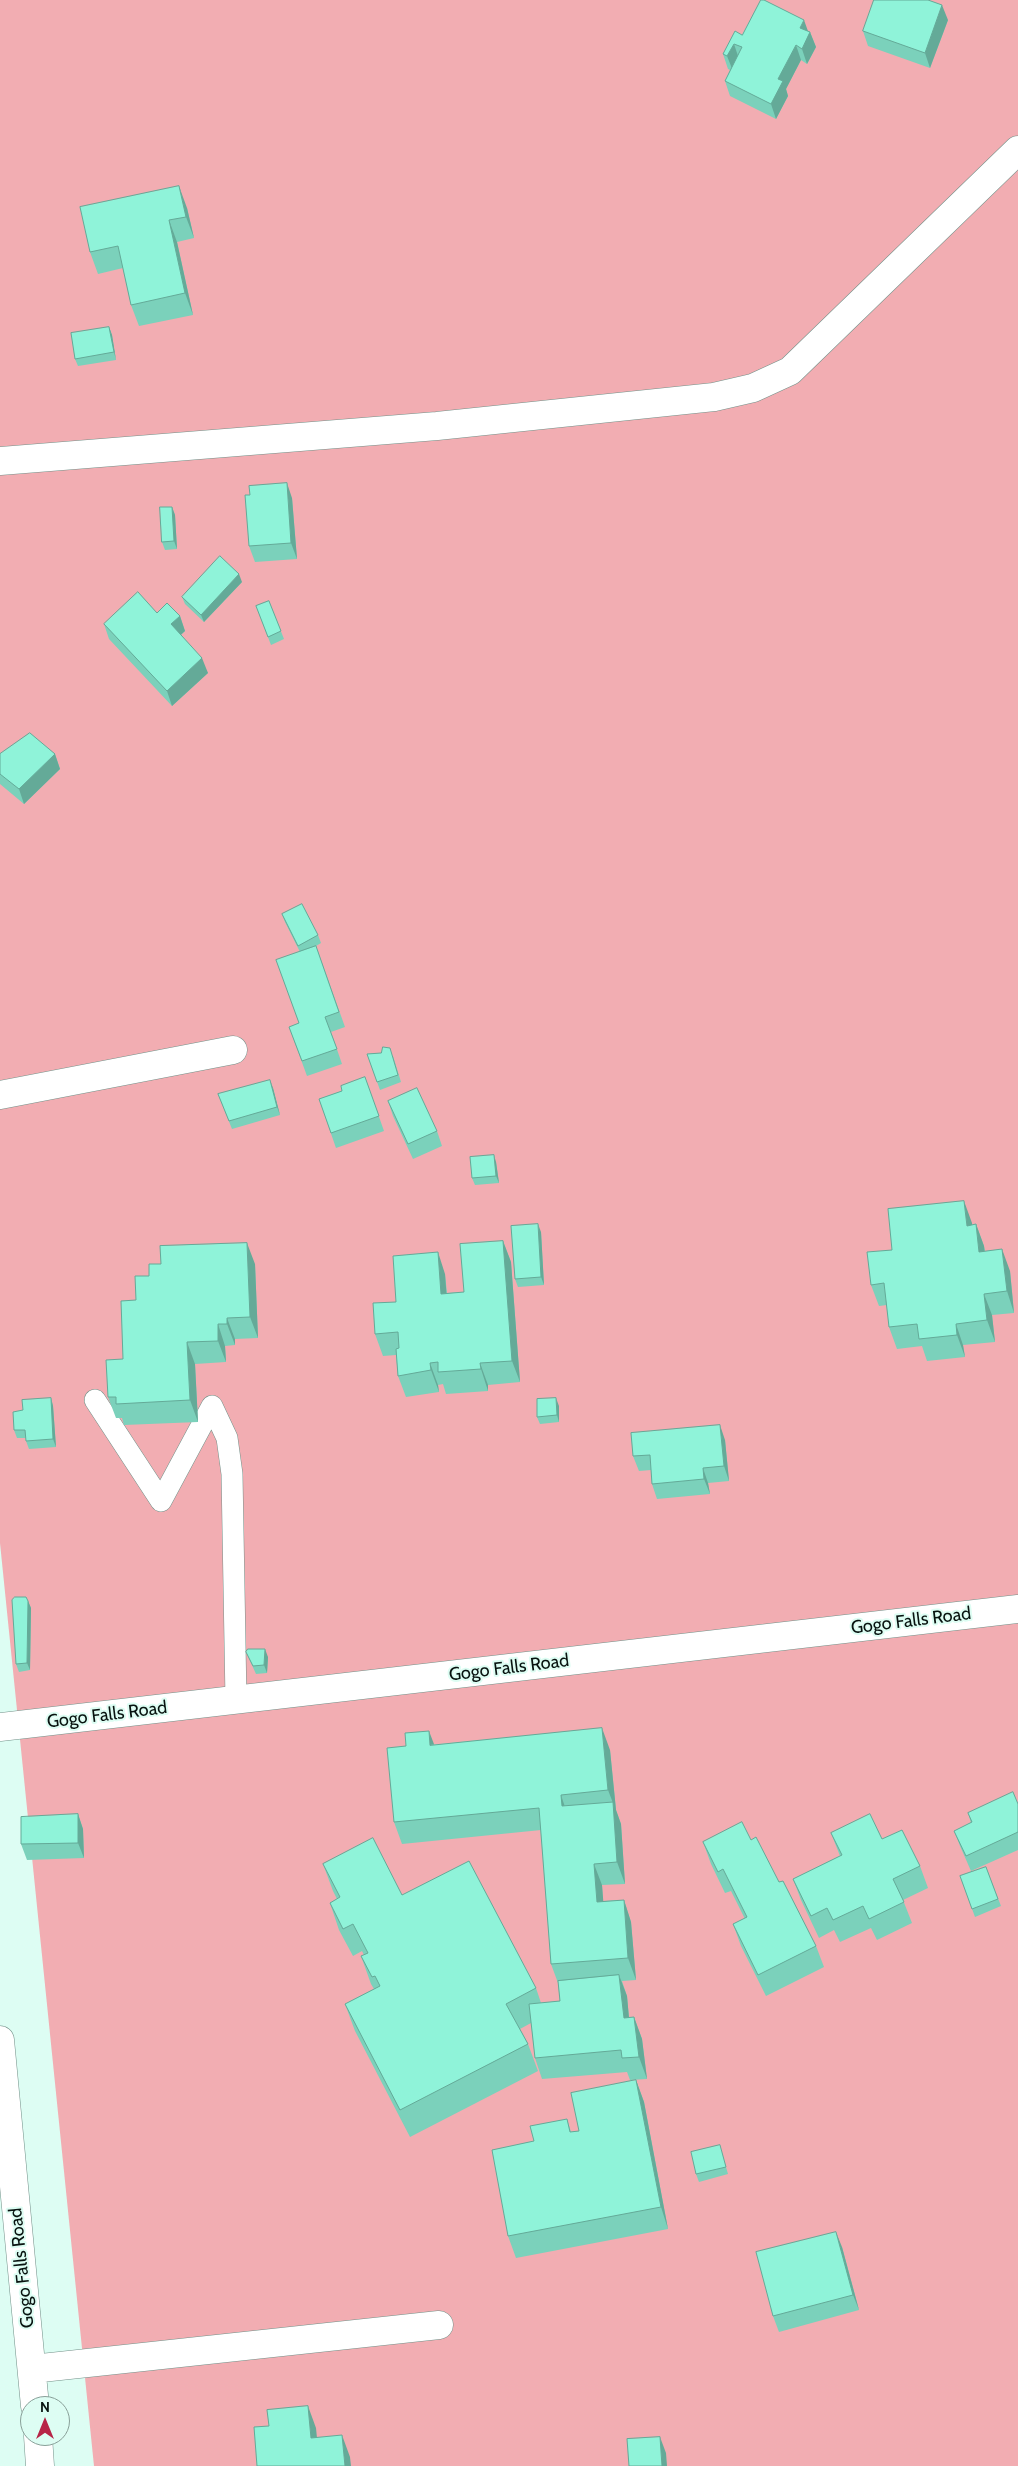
<!DOCTYPE html>
<html>
<head>
<meta charset="utf-8">
<style>
  body { margin:0 }
  #map { position:relative; width:1018px; height:2466px; overflow:hidden; background:#ddfdf3; font-family:Cabin,sans-serif }
  canvas { display:block }
  .north { position:absolute; left:20px; top:2396px; width:50px; height:50px; box-sizing:border-box; background:#ddfdf3; border:1px solid #889f98; border-radius:50%; rotate:0deg; font-size:14px; font-weight:700; line-height:20px; text-align:center; color:#081310 }
  .north::after { content:''; display:block; margin:auto; width:18px; height:22px; background:#b72547; clip-path:polygon(50% 0,100% 100%,50% 72%,0 100%) }
</style>
</head>
<body>
<div id="map">
<canvas width="1018" height="2466"></canvas>
<div class="north">N</div>
</div>
<script>
const g = document.querySelector('canvas').getContext('2d');
g.lineJoin = 'round';
function fill(path, color) { g.fillStyle = color; g.fill(path, 'evenodd'); }
function strokePath(path, color, width, dash) { g.strokeStyle = color; g.lineWidth = width; g.lineCap = dash ? 'butt' : 'round'; g.setLineDash(dash || []); g.stroke(path); }
function label(font, color, halo, rows, align = 'center') {
  g.font = font + ' Cabin,sans-serif'; g.lineWidth = 4; g.setLineDash([]); g.textBaseline = 'middle'; g.strokeStyle = halo; g.fillStyle = color; for (const [text, x, y, turn = 0] of rows) {
    g.save(); g.translate(x, y); g.rotate((+turn || 0) * Math.PI / 180); g.textAlign = isNaN(turn) ? turn : align; if (halo) g.strokeText(text, 0, 0); g.fillText(text, 0, 0); g.restore();
  }
}
fill(new Path2D(`
  M0,0H1018V2466H94L0,1543Z`), '#f2adb2');
const service = new Path2D(`
  M95,1400L161,1501L212,1406L227,1438L232,1474L236,1700`);
const minor = new Path2D(`
  M0,461L437,426L714,397L753,388L790,371L1018,150
  M0,1095L233,1050
  M0,1727L1018,1609
  M0,2040L35,2406
  M32,2369L439,2325
  M38,2436L40,2466`);
strokePath(service, '#739189', 22);
strokePath(minor, '#739189', 29);
strokePath(service, '#fff', 21);
strokePath(minor, '#fff', 28);
fill(new Path2D(`
  M948,20L930,68L868,46L863,31Z
  M808,31L810,32L816,47L807,64L801,60L786,89L788,96L776,119L730,96L725,81L730,70L728,69L723,54L742,35Z
  M187,208L194,238L177,242L193,315L139,326L131,305L123,268L98,274L90,252Z
  M109,327L112,335L116,360L78,366L75,359Z
  M292,498L297,559L255,562L249,546Z
  M172,507L175,515L177,549L165,550L162,542Z
  M242,582L204,622L185,604L182,597Z
  M269,601L284,639L271,645L256,606Z
  M157,613L180,616L185,631L181,635L208,673L172,706L109,639L104,624Z
  M0,754H55L60,769L24,804L0,784Z
  M282,914L318,935L321,943L316,946L345,1027L331,1032L342,1064L307,1076L289,1027L299,1023L300,952L285,922Z
  M381,1053L393,1056L401,1082L380,1090L367,1054Z
  M365,1077L384,1131L336,1148L319,1099L342,1091Z
  M273,1088L280,1115L232,1129L218,1094Z
  M388,1101L437,1131L442,1146L413,1159L393,1116Z
  M496,1162L499,1183L475,1185L472,1178Z
  M972,1223V1225L976,1224L984,1246L985,1251L1010,1271L1014,1313L992,1315L995,1342L963,1345L965,1357L927,1361L922,1346L897,1349L889,1327L887,1305L879,1306L871,1285L892,1250Z
  M541,1232L544,1285L518,1287L515,1279Z
  M503,1241L511,1262L520,1382L488,1385V1391L446,1394L443,1384L438,1385L439,1392L406,1397L398,1376L396,1355L383,1356L375,1334L396,1302L445,1274L447,1293L464,1292Z
  M255,1264L258,1338L235,1339V1345L225,1346L226,1362L195,1364L198,1422L124,1425L122,1418H116L108,1397L123,1359L136,1300L149,1276Z
  M51,1398L53,1406L56,1447L29,1449L26,1441V1438H17L14,1430L23,1410Z
  M559,1406V1422L540,1424L537,1417Z
  M725,1440L729,1481L708,1483L710,1494L657,1499L652,1484L651,1470L639,1471L633,1456Z
  M28,1601L31,1608L30,1670L19,1672L16,1664Z
  M246,1652L268,1657L267,1673L256,1674Z
  M434,1745L610,1750L616,1810L621,1824L625,1884L602,1885L603,1901L624,1900L631,1922L636,1980L622,1981L627,1996L629,2018L634,2017L642,2039L647,2079L630,2080L627,2072L542,2079L535,2058L531,2023L520,2029L528,2044L538,2071L410,2137L355,2031L345,2004L374,1989L371,1984L361,1956L364,1955L362,1951L353,1956L339,1930L330,1903L337,1899L333,1891L323,1864L402,1895L536,1988L541,2003L560,2001L558,1983L551,1964L541,1830L402,1844L394,1822Z
  M1018,1804V1850L971,1871L960,1846L954,1831L971,1823L968,1813Z
  M78,1814L83,1829L84,1858L27,1860L21,1844Z
  M831,1833L882,1839L920,1866L928,1888L903,1900L912,1923L877,1940L871,1928L840,1942L834,1930L819,1938L801,1900L793,1879L840,1856Z
  M751,1840L779,1882L816,1946L824,1967L766,1996L741,1946L733,1924L745,1919L731,1891L725,1893L711,1864L703,1842Z
  M986,1867L1001,1906L975,1917L960,1876Z
  M636,2080L644,2102L668,2229L516,2258L508,2236L534,2141L567,2119L571,2132L579,2131Z
  M722,2153L728,2174L699,2182L696,2174Z
  M842,2247L859,2310L779,2332L773,2316Z`), '#7bd1bb');
fill(new Path2D(`
  M942,5L948,20L930,68L925,53Z
  M804,20L809,34L810,32L816,47L807,64L802,49L800,28Z
  M734,44L739,59L733,71L727,56Z
  M796,45L801,60L786,89L788,96L776,119L771,104L778,79Z
  M179,186L187,208L194,238L186,217Z
  M169,220L177,242L193,315L185,293Z
  M109,327L112,335L116,360L114,352Z
  M287,483L292,498L297,559L291,543Z
  M172,507L175,515L177,549L174,541Z
  M239,574L242,582L204,622L201,615Z
  M180,616L185,631L176,639L171,624Z
  M202,658L208,673L172,706L167,691Z
  M55,754L60,769L24,804L19,789Z
  M270,1080L273,1088L280,1115L277,1107Z
  M494,1155L496,1162L499,1183L496,1176Z
  M964,1201L972,1223L974,1247L967,1226Z
  M538,1224L541,1232L544,1285L541,1277Z
  M976,1224L984,1246L987,1273L979,1252Z
  M503,1241L511,1262L520,1382L512,1361Z
  M247,1243L255,1264L258,1338L250,1317Z
  M1002,1249L1010,1271L1014,1313L1007,1291Z
  M438,1252L445,1274L448,1315L441,1294Z
  M984,1294L992,1315L995,1342L987,1320Z
  M227,1318L235,1339V1345L227,1324Z
  M218,1324L225,1346L226,1362L218,1341Z
  M956,1324L963,1345L965,1357L957,1335Z
  M187,1342L195,1364L198,1422L190,1400Z
  M430,1363L438,1385L439,1392L431,1370Z
  M480,1363L488,1385V1391L481,1369Z
  M51,1398L53,1406L56,1447L53,1439Z
  M556,1398L559,1406V1422L557,1415Z
  M720,1425L725,1440L729,1481L724,1466Z
  M703,1468L708,1483L710,1494L704,1479Z
  M28,1601L31,1608L30,1670L27,1663Z
  M265,1649L268,1657L267,1673L264,1665Z
  M602,1728L610,1750L616,1810L621,1824L625,1884L617,1862L613,1803L608,1790Z
  M429,1731L437,1752L430,1745Z
  M561,1795L568,1816L562,1806Z
  M78,1814L83,1829L84,1858L78,1843Z
  M594,1864L602,1885L605,1923L597,1902Z
  M624,1900L631,1922L636,1980L628,1958Z
  M619,1975L627,1996L631,2040L624,2018Z
  M634,2017L642,2039L647,2079L639,2057Z
  M636,2080L644,2102L668,2229L661,2207Z
  M836,2232L842,2247L859,2310L853,2295Z
  M308,2406L316,2428L319,2459L311,2438Z
  M342,2435L350,2457L351,2466H345Z
  M660,2437L666,2453L667,2466H662Z`), '#64aa98');
const building = new Path2D(`
  M761,0H764L804,20L800,28L810,32L802,49L796,45L778,79L783,81L771,104L725,81L742,47L734,44L727,56L723,54L735,31L742,35Z
  M874,0H928L942,5L925,53L863,31Z
  M179,186L186,217L169,220L185,293L131,305L118,246L90,252L80,207Z
  M109,327L114,352L75,359L71,333Z
  M287,483L291,543L249,546L245,495H250L249,486Z
  M160,507H172L174,541L162,542Z
  M220,556L239,574L201,615L182,597Z
  M138,592L157,613L167,603L180,616L171,624L202,658L167,691L104,624Z
  M269,601L281,631L268,637L256,606Z
  M30,733L55,754L19,789L0,774V754Z
  M302,904L318,935L298,946L282,914Z
  M316,946L339,1012L325,1017L337,1049L302,1061L289,1027L299,1023L276,960Z
  M383,1047L390,1048L398,1075L377,1082L367,1054L381,1053Z
  M365,1077L379,1116L331,1133L319,1099L342,1091L341,1086Z
  M270,1080L277,1107L229,1121L218,1094Z
  M417,1088L437,1131L408,1144L388,1101Z
  M494,1155L496,1176L472,1178L470,1157Z
  M964,1201L967,1226L976,1224L979,1252L1002,1249L1007,1291L984,1294L987,1320L956,1324L957,1335L919,1339L917,1324L889,1327L884,1283L871,1285L867,1252L892,1250L888,1209Z
  M538,1224L541,1277L515,1279L511,1226Z
  M503,1241L512,1361L480,1363L481,1369L438,1372V1362L430,1363L431,1370L398,1376L396,1349L399,1348L398,1332L375,1334L373,1303L396,1302L393,1256L438,1252L441,1294L464,1292L460,1244Z
  M247,1243L250,1317L227,1318V1324H218V1341L187,1342L190,1400L116,1404V1397H108L106,1360L123,1359L121,1301L136,1300L135,1276H149V1264H161L160,1246Z
  M51,1398L53,1439L26,1441L25,1430H14L13,1412L23,1410L22,1400Z
  M556,1398L557,1415L537,1417V1399Z
  M720,1425L724,1466L703,1468L704,1479L652,1484L650,1455L633,1456L631,1433Z
  M15,1597H26L28,1601L27,1663L16,1664L12,1600Z
  M248,1649H265L264,1665L253,1666L246,1652Z
  M602,1728L608,1790L561,1795L562,1806L613,1802L617,1862L594,1864L597,1902L624,1900L628,1958L551,1964L539,1808L394,1822L387,1748L406,1746L405,1733L429,1731L430,1745Z
  M1013,1792L1018,1804V1832L966,1856L954,1831L972,1822L968,1813Z
  M78,1814V1843L21,1844V1817Z
  M870,1814L882,1839L902,1830L920,1866L893,1879L904,1902L869,1919L863,1906L833,1920L827,1908L811,1916L793,1879L842,1855L831,1833Z
  M742,1822L751,1840L756,1837L779,1882L783,1881L816,1946L758,1975L733,1924L747,1917L723,1869L718,1872L703,1842Z
  M373,1838L402,1895L469,1861L536,1988L506,2004L528,2044L400,2110L345,2004L380,1986L375,1976L372,1977L361,1956L368,1953L353,1924L343,1929L330,1903L340,1897L323,1864Z
  M986,1867L998,1899L972,1909L960,1876Z
  M619,1975L624,2018L634,2017L639,2057L622,2058L621,2050L535,2058L529,2004L560,2001L558,1981Z
  M636,2080L661,2207L508,2236L492,2150L534,2141L530,2126L567,2119L570,2132L579,2131L571,2093Z
  M720,2145L726,2167L696,2174L691,2152Z
  M836,2232L853,2295L773,2316L756,2252Z
  M308,2406L311,2438L342,2435L345,2466H257L254,2427L269,2426L267,2410Z
  M660,2437L662,2466H629L627,2439Z`);
fill(building, '#8ff3d9');
strokePath(building, '#64aa98', 1);
label('18px', '#081310', '#ddfdf3', [
  ["Gogo Falls Road",911,1621,-7],
  ["Gogo Falls Road",509,1668,-7],
  ["Gogo Falls Road",107,1715,-7],
  ["Gogo Falls Road",22,2268,-96]
]);
</script>
</body>
</html>
